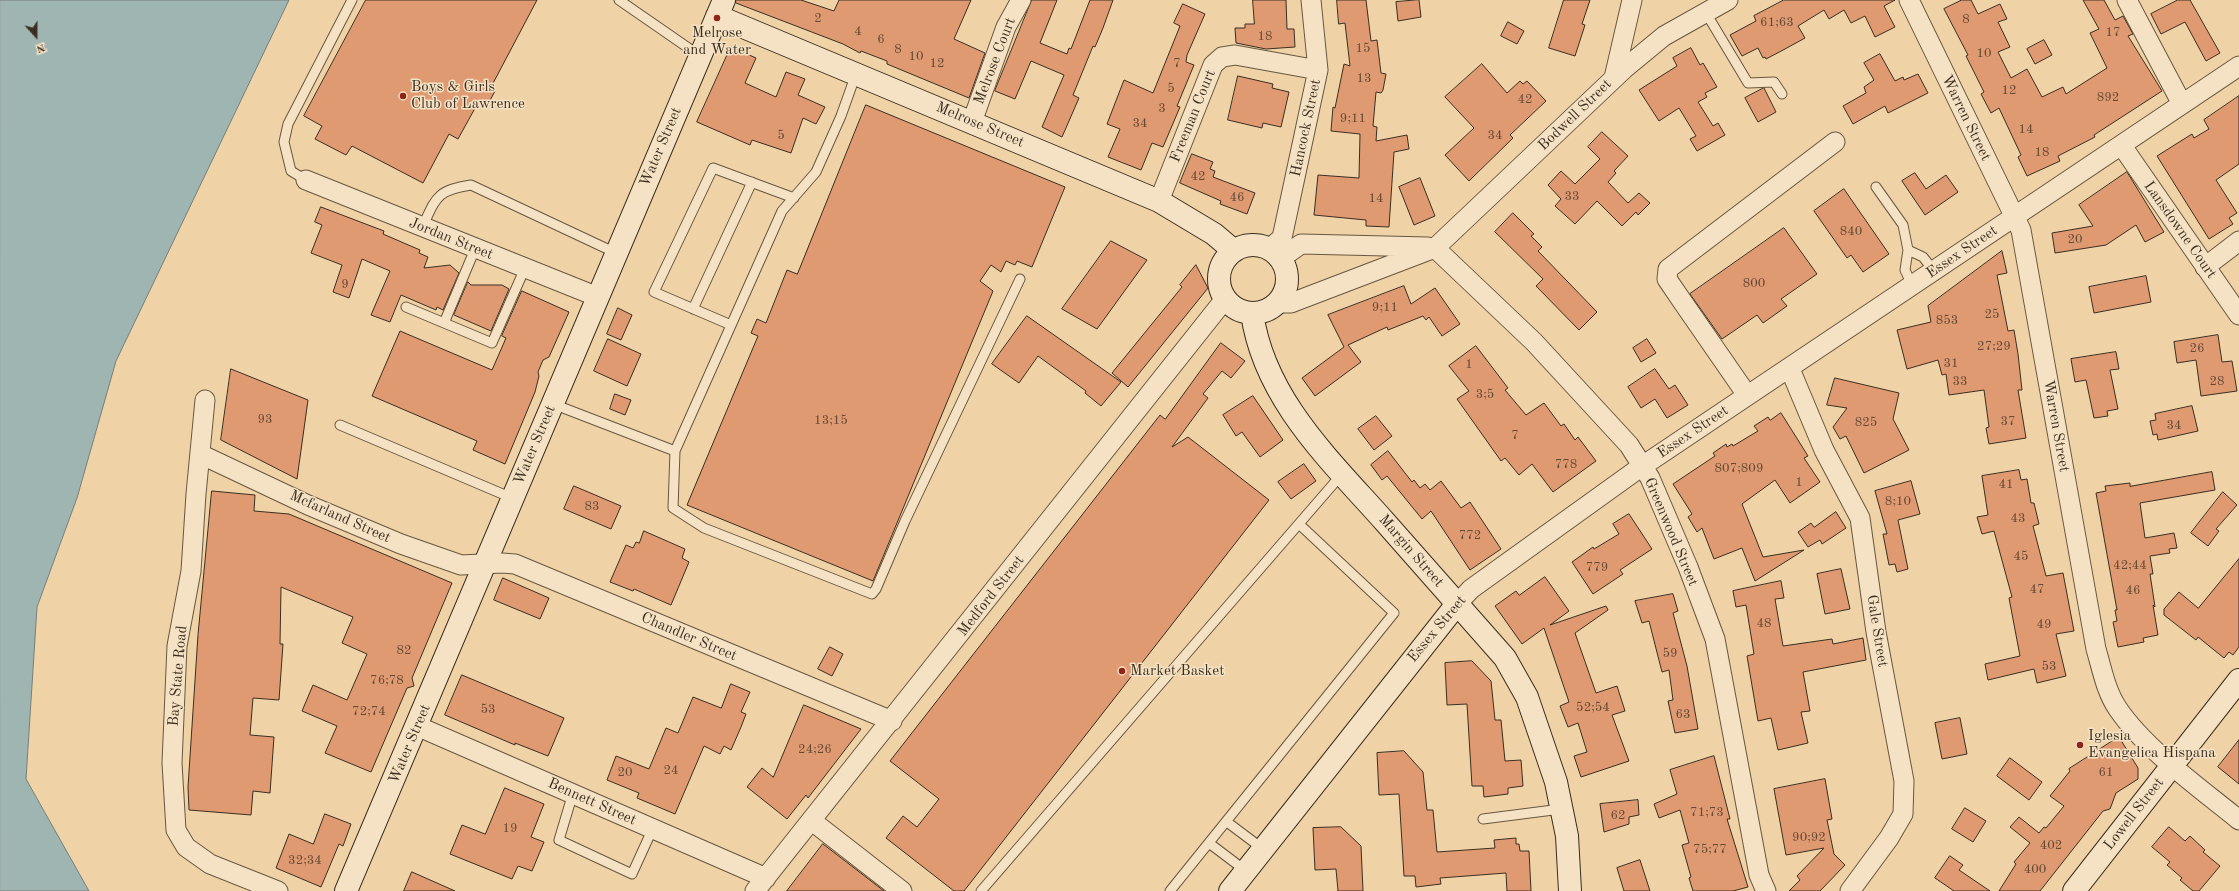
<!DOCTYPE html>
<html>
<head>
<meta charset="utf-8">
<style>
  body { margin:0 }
  #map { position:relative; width:2239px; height:891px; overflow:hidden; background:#efd2a5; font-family:"Old Standard TT",serif }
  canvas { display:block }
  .north { position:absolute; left:16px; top:16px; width:40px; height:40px; -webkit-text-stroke:3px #f5e2c4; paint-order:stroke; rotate:159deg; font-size:11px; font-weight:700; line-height:16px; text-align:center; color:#3b2e20 }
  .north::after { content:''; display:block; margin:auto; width:14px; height:18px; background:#3b2e20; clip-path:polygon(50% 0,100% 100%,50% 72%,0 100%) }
</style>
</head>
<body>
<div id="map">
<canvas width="2239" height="891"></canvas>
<div class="north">N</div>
</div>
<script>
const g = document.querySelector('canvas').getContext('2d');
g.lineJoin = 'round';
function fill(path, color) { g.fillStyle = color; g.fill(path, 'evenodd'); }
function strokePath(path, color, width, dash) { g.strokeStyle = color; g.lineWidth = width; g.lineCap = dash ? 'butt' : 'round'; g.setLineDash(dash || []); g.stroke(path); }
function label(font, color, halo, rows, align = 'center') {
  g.font = font + ' "Old Standard TT",serif'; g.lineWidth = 3; g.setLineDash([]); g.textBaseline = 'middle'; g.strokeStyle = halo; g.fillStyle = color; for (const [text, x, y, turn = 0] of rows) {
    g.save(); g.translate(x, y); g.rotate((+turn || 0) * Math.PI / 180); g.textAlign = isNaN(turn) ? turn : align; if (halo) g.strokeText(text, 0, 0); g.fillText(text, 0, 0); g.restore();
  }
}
const water = new Path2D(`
  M0,0H289L116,361L77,498L37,607L26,779L89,891H0Z`);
fill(water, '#9fb5b2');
strokePath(water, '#777f78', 1);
const building = new Path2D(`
  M366,0H537L490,89L495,91L487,106L479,101L458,139L449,134L423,183L352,146L346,155L315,139L322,126L304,116Z
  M736,0H801L834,11L839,0H971L954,39L985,53L969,98L887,64V61L861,51L860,53L843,44L736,3Z
  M1032,0H1057L1040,43L1067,54L1069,48L1071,49L1090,0H1113L1103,28L1095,47L1093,46L1073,95L1079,98L1062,137L1042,127L1064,75L1031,61L1015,99L995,91Z
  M1253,0H1286L1287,29H1294L1295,47L1266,49L1236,43L1235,28H1245V24H1254Z
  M1337,0H1366L1371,41L1377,40L1381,73L1386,74L1383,90L1381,93L1376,92L1373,126L1377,127L1376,141L1407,135L1409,149L1394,152L1389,227L1366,226V220L1314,215L1318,175L1359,178L1360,134L1331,131L1333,107L1335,108L1344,64L1350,66L1345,23L1339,24Z
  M1419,0L1421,17L1398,21L1396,2Z
  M1564,0H1590L1582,24L1585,25L1575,56L1549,48Z
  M1784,0H1895L1884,6L1895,27L1875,37L1865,16L1851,23L1844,10L1829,19L1824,10L1798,26L1805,38L1785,49L1766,59L1765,57L1763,58L1758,48L1742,56L1730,35L1756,21L1754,16Z
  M1962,0H1971L1978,14L2000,4L2007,19L1998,22L2010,47L1998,52L2011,78L2027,69L2042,97L2063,87L2066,94L2107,68L2090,33L2099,29L2083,0H2104L2115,20L2123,16L2133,34L2128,36L2162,91L2094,135L2095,137L2058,156L2060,161L2027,176L2018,157L2021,155L1999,108L1991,113L1981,94L1984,92L1966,56L1968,55L1944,9Z
  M2178,0H2190L2220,53L2206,61L2185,22L2161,34L2151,14Z
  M1183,4L1205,14L1187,55L1186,62L1194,65L1177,106L1180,107L1163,147L1152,143L1141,170L1108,157L1120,129L1107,124L1124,80L1153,93L1180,26L1174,23Z
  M1508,22L1524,31L1517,44L1501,36Z
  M2044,40L2052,55L2035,64L2027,49Z
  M731,47L756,58L745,83L776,97L786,72L805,79L798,95L825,107L816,124L803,118L791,153L752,140L750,145L697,122Z
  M1691,48L1700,65L1703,63L1717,87L1705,93L1707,97L1698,102L1713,126L1718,123L1725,135L1697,151L1690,139L1696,136L1679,108L1659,121L1639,90L1677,66L1673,58Z
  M1880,54L1895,81L1903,77L1904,80L1918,74L1928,93L1888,113L1885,106L1853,124L1843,106L1866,93L1864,87L1874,80L1864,63Z
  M1482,64L1507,93L1520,81L1523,84L1527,81L1546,101L1510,135L1513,138L1469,181L1445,155L1474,128L1445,97Z
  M1238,76L1273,84L1272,88L1289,92L1281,127L1263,123L1262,128L1228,120Z
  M1764,88L1776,112L1758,122L1745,98Z
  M2239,96V164L2216,180L2237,213L2229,218L2233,224L2209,239L2157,156L2192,134L2194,138L2209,129L2204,120Z
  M866,105L1065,187L1032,267L1017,261L1015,265L1006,261L1001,272L991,265L980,281L993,291L873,581L687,505L758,336L751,333L757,319L766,323L787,270L797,274Z
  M1602,132L1628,156L1614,171L1616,173L1608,182L1628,203L1639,193L1650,203L1638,215L1636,212L1622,226L1597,201L1575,224L1555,206L1561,199L1548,185L1561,171L1575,184L1600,159L1588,147Z
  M1192,154L1213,162L1210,169L1215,171L1213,177L1255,193L1247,214L1220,204L1221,201L1180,183Z
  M2127,172L2164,232L2145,242L2136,225L2106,245L2055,253L2052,233L2093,226L2079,205Z
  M1915,173L1926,189L1946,175L1958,192L1925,215L1902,181Z
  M1420,178L1435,216L1414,225L1399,187Z
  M1844,189L1889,254L1863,272L1851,255L1847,258L1814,211Z
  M321,207L384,231L383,234L420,250L419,253L428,257L424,268L450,265L459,273L443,310L437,307L436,310L401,295L390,322L371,315L390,271L362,259L349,298L333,292L342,265L311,253L322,225L315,222Z
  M1513,213L1534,234L1531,236L1542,247L1538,251L1597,312L1579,330L1536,286L1543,279L1495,232Z
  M1784,228L1817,274L1781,299L1787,306L1763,323L1757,315L1722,339L1690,294Z
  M1111,241L1147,260L1097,329L1062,309Z
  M2002,251L2007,273L1997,275L2008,331L2014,330L2018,354L2022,390H2018L2026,438L1989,444L1986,428L1989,427L1984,390L1949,395L1946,374L1942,375L1938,360L1907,369L1897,330L1931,322L1928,306Z
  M1196,265L1208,288L1128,387L1112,373L1182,287L1180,285Z
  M2146,276L2151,302L2094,313L2089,287Z
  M468,282L471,285H502L509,289L491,331L454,315Z
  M1404,286L1411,304L1435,288L1460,324L1442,336L1429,317L1426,320L1423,316L1388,330L1387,327L1348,345L1361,362L1315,396L1302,378L1344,347L1328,315Z
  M522,291L569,312L549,357L543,360L538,372L539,376L535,392L505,464L473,450L477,441L372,396L400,331L492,370L506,338L502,336Z
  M618,308L632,315L621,340L607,334Z
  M1027,316L1121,382L1101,406L1085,393L1086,391L1038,356L1019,383L992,364Z
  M2218,335L2222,362L2232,361L2237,391L2201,396L2196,360L2177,363L2174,342Z
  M608,339L641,354L627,386L594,371Z
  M1647,339L1656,353L1641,362L1633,348Z
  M1221,343L1245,361L1231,378L1222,371L1203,394L1208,398L1172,447L1188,437L1269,500L964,891H954L886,838L903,816L917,827L939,799L890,761L1160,415L1165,419Z
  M1476,346L1508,388L1505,390L1526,415L1544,403L1561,426L1564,424L1575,440L1578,437L1596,461L1553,492L1532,464L1519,475L1505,458L1501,461L1457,399L1469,391L1449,366Z
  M2116,352L2119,369L2110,370L2118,409L2107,411L2108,416L2094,418L2086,380L2075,382L2071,359Z
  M231,369L308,400L297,479L221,440Z
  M1655,369L1669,389L1675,385L1688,405L1667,418L1655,399L1641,408L1628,387Z
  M1835,378L1899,393L1893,419L1909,450L1864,473L1846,436L1840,439L1833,427L1847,408L1827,405Z
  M615,394L631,400L625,415L610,409Z
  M1253,396L1283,440L1260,457L1242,432L1236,436L1223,415Z
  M2192,406L2198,431L2158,440L2157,434L2153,435L2150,421L2156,420L2155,414Z
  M1781,413L1808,456L1804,458L1820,482L1790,503L1775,480L1742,504L1763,557L1804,550L1755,581L1742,548L1714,559L1702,528L1697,532L1688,517L1692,514L1673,484L1715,456L1713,453L1726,444L1727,447L1732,444L1733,446L1758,431L1754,426L1768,417L1770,420Z
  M1376,416L1392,436L1374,450L1358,429Z
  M1388,451L1412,482L1414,480L1420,488L1425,484L1430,490L1441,481L1461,508L1470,502L1501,549L1470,570L1431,511L1422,519L1387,476L1382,480L1371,465Z
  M1304,464L1316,481L1291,499L1278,482Z
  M2019,470L2021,480L2027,479L2031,503H2034L2039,524L2033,526L2046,576L2063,573L2074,631L2056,634L2066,676L2037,683L2034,669L1988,680L1985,664L2020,656L2009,598L2012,597L1994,531L1982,534L1977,517L1988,515L1982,476Z
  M2212,472L2215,490L2140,503L2145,538L2174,533L2177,548L2169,549L2170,553L2150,556L2153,574H2150L2155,607L2153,605L2158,635L2143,638L2144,642L2118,647L2113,622L2117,621L2115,610H2117L2096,493L2106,491L2105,486L2130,483V486Z
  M1911,481L1920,514L1898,520L1908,569L1897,572L1895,564L1889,565L1883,534H1887L1875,491Z
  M574,486L621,506L611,529L564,509Z
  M212,491L255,495L254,511L289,514L452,583L412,678L414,686L407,688L371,772L325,753L337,726L302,711L313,685L347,700L367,654L342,643L353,617L281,587L280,644H283L279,700L253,698L250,735L274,737L270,793L253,791L251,815L189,810L188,787L198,635Z
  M2223,492L2237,505L2216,529L2219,531L2208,546L2191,533Z
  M1836,512L1846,528L1822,544L1820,540L1808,547L1798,532L1811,523L1814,527Z
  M1629,514L1652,549L1620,570L1623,574L1593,594L1572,562L1593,547L1594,549L1619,534L1613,524Z
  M644,531L685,549L682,558L689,562L671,605L634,589L633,591L610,582L626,545L633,548L636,542L639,543Z
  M2239,559V647L2233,655L2229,652L2224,658L2198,637L2196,640L2164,615V609L2179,592L2198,608Z
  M1841,569L1850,609L1825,614L1817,574Z
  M1545,577L1569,611L1550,625L1606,606L1608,610L1575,633L1596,693L1617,686L1625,711L1612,715L1629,761L1581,777L1574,756L1587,752L1578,723L1568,727L1560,706L1569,702L1544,628L1522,644L1495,606L1516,591L1519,595Z
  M503,578L549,598L540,619L494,600Z
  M1781,581L1784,598L1775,599L1783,646L1832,639L1833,644L1863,638L1866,660L1803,672L1810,711L1801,712L1808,743L1778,750L1771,718L1758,721L1747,656L1754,654L1746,605L1736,607L1733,591Z
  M1673,594L1678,611L1673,613L1687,666L1698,729L1675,733L1668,701L1673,700L1669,670L1662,672L1649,621L1642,623L1635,601Z
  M830,647L843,654L832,676L818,669Z
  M1472,661L1491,681L1495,720H1501L1505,761L1521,760L1523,786L1508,788V794L1484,797L1483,786H1472L1467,704L1447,705L1445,663Z
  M462,675L564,718L548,756L515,743V745L445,715Z
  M731,684L750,692L741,712L746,714L741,727L731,750L724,746L720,754L704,746L675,814L637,798L639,793L607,780L616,756L649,769L666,728L678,733L693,697L721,708Z
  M804,705L861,729L808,798L806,795L787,819L747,787L762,768L773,777Z
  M1960,718L1967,754L1942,759L1935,723Z
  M2119,737L2138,768V779L2116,793L2110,809L2103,811L2040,891H1999L2016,864L2014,862L2030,843L2010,827L2019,817L2039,833L2044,827L2046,828L2064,806L2050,796L2070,771L2069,769Z
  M2239,740V784L2218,767Z
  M1404,751L1423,772L1427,810H1433L1437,852L1495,848L1494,840L1516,838V844H1519L1520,851H1529L1531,891H1507L1506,873L1440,878L1441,884L1416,887L1415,876H1404L1399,794L1379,795L1377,753Z
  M1714,756L1730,819H1727L1748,887L1733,891H1693L1689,878L1691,877L1682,845L1689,843L1680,810L1659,818L1654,804L1677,794L1670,770Z
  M2010,758L2042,782L2029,800L1997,776Z
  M1825,779L1832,819L1827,820L1834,854L1845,865L1820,891H1789L1800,880L1797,876L1824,848L1786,855L1774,789Z
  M505,788L544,804L531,837L544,842L532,871L518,866L512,879L450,854L462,825L485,834Z
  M1638,800L1639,815L1629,817V824L1604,832L1600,804Z
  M1965,808L1986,821L1973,842L1952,829Z
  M325,814L351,824L343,846L339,844L321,887L276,868L289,834L313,844Z
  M1341,827L1361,846L1363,891H1338L1336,869L1315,870L1313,828Z
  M2169,827L2185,841L2190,836L2205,850L2203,852L2220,866L2199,891H2193L2180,880L2182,878L2167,865L2170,862L2152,847Z
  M823,844L884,891H787Z
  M1950,856L1963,865L1959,870L1990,891H1954L1935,878Z
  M1640,860L1650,891H1624L1617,868Z
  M412,872L455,891H404Z`);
fill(building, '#df9a72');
strokePath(building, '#3b2e20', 1);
const lane = new Path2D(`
  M619,0L700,56
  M1706,13L1748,83L1774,82L1782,94
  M306,180L291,171L284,142L288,124L352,0
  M1876,187L1903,225L1908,250
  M422,228C436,198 436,190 471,185L616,253
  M1912,285L1905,270L1908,250L1923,257L1934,271
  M406,307L492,343L525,268
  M693,309L752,182
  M444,323L475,249
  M731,325L654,292L713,168L794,198
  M553,404L675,451L782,211L816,172L841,116L856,74
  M340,425L512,498
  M675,451L673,508L704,528L872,594L876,589L905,521L1020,279
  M573,793L559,840L632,874L653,828
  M1483,819L1561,809
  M1227,822L1263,849
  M1209,843L1246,871
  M981,891L1342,474
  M1170,891L1394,613L1299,524`);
const street = new Path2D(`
  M1909,0L2021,230L2096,649C2102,669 2106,692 2118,709C2145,749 2201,789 2239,820
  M2127,0L2182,104
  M1614,78L1632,0
  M972,122L1006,27L1021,0
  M2122,146L2239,315
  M306,180L598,297
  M1159,201L1213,65L1222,57L1235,55L1318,70
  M1435,248L1534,342L1629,445L1650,478L1688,567L1715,639L1759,875L1766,891
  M1269,249L1282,238L1318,70L1311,0
  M1280,259L1301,244L1428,247
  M2205,267L2239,241
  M1277,303H1291L1435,248L1624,69L1664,36L1728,0
  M1790,369L1824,450L1860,518L1876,632L1904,781L1903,814L1889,838L1850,891
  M1747,395L1682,301L1667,279L1668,269L1835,142
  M205,400L196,494L191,571L177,646L172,763L176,830L186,847L210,864L278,891
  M200,454L308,505L401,544L461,565L502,563L515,564L892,721
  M1457,604L1471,589L1638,469L2239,66
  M417,726L766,878
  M812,821L902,891
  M755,891L1225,299`);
const secondary = new Path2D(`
  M717,16L1159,201L1214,234L1234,251
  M1219 279a34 34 0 1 1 68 0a34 34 0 1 1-68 0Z
  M1252,313C1264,399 1330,460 1385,522C1425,567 1465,613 1505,658L1527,697L1556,782L1567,836L1570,891
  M346,891L724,0
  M1230,891L1457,604
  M2074,891L2239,680`);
strokePath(lane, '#685741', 11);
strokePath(street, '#685741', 21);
strokePath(secondary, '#3b2e20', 24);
strokePath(lane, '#f5e2c4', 9);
strokePath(street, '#f5e2c4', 19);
strokePath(secondary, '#f5e2c4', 22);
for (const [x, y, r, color] of [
  [717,18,4,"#8f2418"],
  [403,96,4,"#8f2418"],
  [1122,671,4,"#8f2418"],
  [2080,745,4,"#8f2418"]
]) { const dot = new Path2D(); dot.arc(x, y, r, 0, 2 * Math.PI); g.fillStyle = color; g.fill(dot); strokePath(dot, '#f5e2c4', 1.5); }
label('13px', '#644934', null, [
  ["2",818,19],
  ["8",1966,20],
  ["61;63",1777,23],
  ["4",858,32],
  ["17",2113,33],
  ["18",1265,37],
  ["6",881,40],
  ["15",1363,49],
  ["8",898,50],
  ["10",1984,54],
  ["10",916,57],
  ["12",937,64],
  ["7",1177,64],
  ["13",1364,79],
  ["5",1171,89],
  ["12",2009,91],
  ["892",2108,98],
  ["42",1525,100],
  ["3",1162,109],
  ["9;11",1353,119],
  ["34",1140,124],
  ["14",2026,130],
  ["5",781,136],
  ["34",1495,136],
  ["18",2042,153],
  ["42",1198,177],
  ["33",1572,197],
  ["46",1237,198],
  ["14",1376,199],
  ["840",1851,232],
  ["20",2075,240],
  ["800",1754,284],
  ["9",345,285],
  ["9;11",1385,308],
  ["25",1992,315],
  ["853",1947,321],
  ["27;29",1994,347],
  ["26",2197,349],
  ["31",1951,364],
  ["1",1469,365],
  ["33",1960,382],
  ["28",2217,382],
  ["3;5",1485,395],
  ["93",265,420],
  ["13;15",831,421],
  ["37",2008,422],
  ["825",1866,423],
  ["34",2174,426],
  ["7",1515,436],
  ["778",1566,465],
  ["807;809",1739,469],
  ["1",1799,483],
  ["41",2006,485],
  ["8;10",1898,502],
  ["83",592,507],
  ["43",2018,519],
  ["772",1470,536],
  ["45",2021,557],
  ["42;44",2130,566],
  ["779",1597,568],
  ["47",2037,590],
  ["46",2133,591],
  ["48",1764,624],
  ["49",2044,625],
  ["82",404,651],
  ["59",1670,654],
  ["53",2049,667],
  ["76;78",387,681],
  ["52;54",1593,708],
  ["53",488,710],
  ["72;74",369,712],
  ["63",1683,715],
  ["24;26",815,750],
  ["24",671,771],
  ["20",625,773],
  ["61",2106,773],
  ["71;73",1707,813],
  ["62",1618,816],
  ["19",510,829],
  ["90;92",1809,838],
  ["402",2051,846],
  ["75;77",1710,850],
  ["32;34",305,861],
  ["400",2035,870]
]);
label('15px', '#3b2e20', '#f5e2c4', [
  ["Melrose",717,33,"center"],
  ["and Water",717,50,"center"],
  ["Boys & Girls",411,87],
  ["Club of Lawrence",411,104],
  ["Market Basket",1130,671],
  ["Iglesia",2088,736],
  ["Evangelica Hispana",2088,753]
], 'left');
label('15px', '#3b2e20', '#f5e2c4', [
  ["Melrose Court",995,61,-69],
  ["Bodwell Street",1575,115,-44],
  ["Freeman Court",1193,116,-68],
  ["Warren Street",1966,118,64],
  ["Melrose Street",980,125,23],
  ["Hancock Street",1306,128,-78],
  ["Water Street",661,147,-67],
  ["Lansdowne Court",2180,230,55],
  ["Jordan Street",451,239,22],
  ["Essex Street",1962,252,-34],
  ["Warren Street",2056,426,80],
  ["Essex Street",1693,432,-34],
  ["Water Street",535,445,-67],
  ["Mcfarland Street",340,517,24],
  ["Greenwood Street",1671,532,67],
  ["Margin Street",1411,551,49],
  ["Medford Street",991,596,-52],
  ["Essex Street",1437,629,-50],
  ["Gale Street",1877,631,81],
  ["Chandler Street",689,637,23],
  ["Bay State Road",178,676,-85],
  ["Water Street",410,744,-67],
  ["Bennett Street",592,802,24],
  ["Lowell Street",2134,814,-52]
]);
</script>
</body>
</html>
